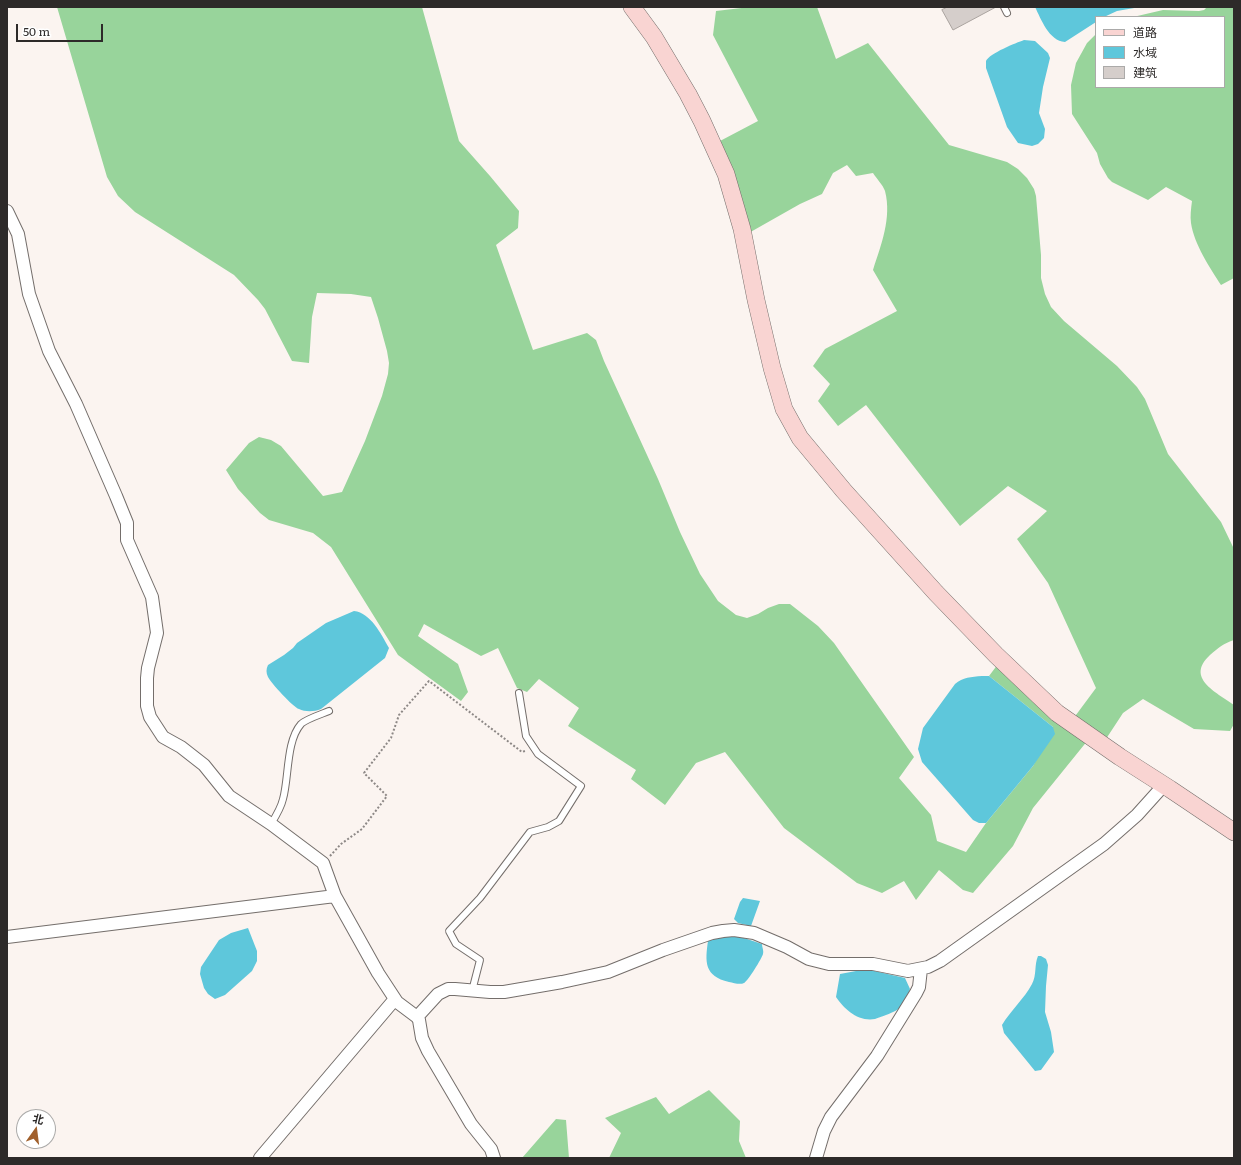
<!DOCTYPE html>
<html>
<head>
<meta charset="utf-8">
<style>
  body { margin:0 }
  #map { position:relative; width:1241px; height:1165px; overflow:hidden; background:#fbf4f0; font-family:Literata,"Noto Sans SC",serif }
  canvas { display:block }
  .frame { position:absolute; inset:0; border:8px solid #2d2a29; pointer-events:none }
  .legend { position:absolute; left:1095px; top:16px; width:130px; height:72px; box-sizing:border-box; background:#fff; border:1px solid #abaaa9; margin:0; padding:5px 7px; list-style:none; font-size:12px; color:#2d2a29 }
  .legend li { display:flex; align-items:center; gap:8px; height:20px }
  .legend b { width:20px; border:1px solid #abaaa9 }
  .north { position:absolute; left:16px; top:1109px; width:40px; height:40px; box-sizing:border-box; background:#fff; border:1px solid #abaaa9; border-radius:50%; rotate:14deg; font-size:11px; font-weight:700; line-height:16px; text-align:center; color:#2d2a29 }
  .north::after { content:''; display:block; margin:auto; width:14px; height:18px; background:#a1602c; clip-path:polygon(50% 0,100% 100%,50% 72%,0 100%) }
  .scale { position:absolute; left:16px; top:24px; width:87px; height:18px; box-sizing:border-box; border:2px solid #2d2a29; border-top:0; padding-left:5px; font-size:12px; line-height:14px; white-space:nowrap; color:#2d2a29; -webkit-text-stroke:3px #fff; paint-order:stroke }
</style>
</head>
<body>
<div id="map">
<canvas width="1241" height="1165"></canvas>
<div class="frame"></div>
<ul class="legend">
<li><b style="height:5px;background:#f9d4d2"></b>道路</li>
<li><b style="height:11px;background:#5ec7db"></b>水域</li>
<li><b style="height:11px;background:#d5cecb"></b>建筑</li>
</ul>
<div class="north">北</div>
<div class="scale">50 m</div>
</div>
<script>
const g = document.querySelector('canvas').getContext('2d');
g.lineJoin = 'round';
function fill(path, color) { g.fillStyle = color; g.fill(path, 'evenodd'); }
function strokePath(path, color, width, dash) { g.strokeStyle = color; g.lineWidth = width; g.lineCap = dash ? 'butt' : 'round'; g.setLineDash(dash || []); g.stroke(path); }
fill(new Path2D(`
  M57,7H422L459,141L490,176L519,211L518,228L496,245L533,350L587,333L596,340L604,361L658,479L680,532L700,574L718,601L736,615L747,618L758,614L768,608L779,604H790L818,626L834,643L914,757L899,778L931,815L937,841L966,852L986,823L1033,766L1053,727L989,676L998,664L1088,740L1033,808L1013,846L973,893L963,890L939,870L916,900L904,881L882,893L857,883L784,828L725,752L696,763L665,805L631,779L636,770L568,726L579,708L539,679L527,692L517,688L498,648L481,656L424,624L418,636L458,664L468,692L461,701L398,655L331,547L313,533L269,520L260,513L238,489L226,470L249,443L259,437L271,440L281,446L323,496L342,492L365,441L382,396L388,374L389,363L387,351L378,318L371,297L351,294L317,293L312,317L309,363L292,361L265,309L258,300L234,275L135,212L118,196L107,177Z
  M750,7H817L836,59L868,43L949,145L1007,162L1018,169L1027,178L1034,189L1036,196L1041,255V278L1045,294L1051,307L1064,321L1117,366L1137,387L1145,399L1168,454L1221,522L1234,549V640C1224,643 1218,648 1210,655C1185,678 1216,692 1234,705V724L1230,731L1194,729L1143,699L1123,713L1104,742L1073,719L1096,688L1048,583L1017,539L1047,511L1008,486L960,526L866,405L838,426L818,401L830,384L813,366L825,349L897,311L873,270C881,245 892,218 885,191C883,185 876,178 873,173L856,176L847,165L833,173L822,194L800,204L747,234L720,141L758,121L713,35L716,11Z
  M1207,7H1234V278L1221,285C1210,268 1194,244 1191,223C1190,216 1191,209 1192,201L1166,187L1148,200L1112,182L1108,178L1100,164L1097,153L1072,114L1071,85L1076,63L1087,43L1096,34V87H1224V17H1133L1163,10L1199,11L1204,10Z
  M709,1090L740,1121L739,1141L746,1158H609L621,1133L605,1118L656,1097L669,1114Z
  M556,1119L566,1120L569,1158H522Z`), '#98d49b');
fill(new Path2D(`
  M1035,7H1140L1117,11L1104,17H1096V22L1065,42C1049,41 1041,19 1035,7Z
  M1024,40L1035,41L1048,53L1050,58L1043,87L1039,113L1045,129L1044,138L1038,144L1032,146L1018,143L1007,127L986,68C986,67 986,62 986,61C990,53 1016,43 1024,40Z
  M354,611C371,613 381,634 389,648L385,658L321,709C314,712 305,712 299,709C293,707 271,683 268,677C266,673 266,669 268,665L284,655L293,648L297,643L326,623Z
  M982,676H989L1053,727L1055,734L1033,766L986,823H979L973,820L922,762L918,749L923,728L955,684C963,677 971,677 982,676Z
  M743,898L760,901L751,926L738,923L734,919L740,902Z
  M248,928L257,951V961L252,971L225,995L215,999L208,994L204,988L200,974L201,967L219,940L231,933Z
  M735,935L762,944C762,947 764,951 763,954C762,958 748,981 744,983C740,985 734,983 729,982C704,976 705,962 708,941L716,938Z
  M1038,956H1041L1046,959L1048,965L1046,986L1045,1012L1051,1032L1054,1052L1041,1070L1035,1071L1004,1033L1002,1025C1011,1010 1024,999 1032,984C1037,975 1034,965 1038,956Z
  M870,970L905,978L910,989C905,1005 902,1009 886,1015C883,1016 878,1018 875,1019C858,1022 844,1009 836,997L840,974L856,971Z`), '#5ec7db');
const building = new Path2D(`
  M948,7H996L953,30L942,10Z`);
fill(building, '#d5cecb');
strokePath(building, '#aaa39f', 1);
const lane = new Path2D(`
  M1004,7L1007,13
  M271,824C276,816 281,808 283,799C289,778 286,741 301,724C306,719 322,714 329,711
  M472,991L480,960L456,944L449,931L480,898L530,832L548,827L559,821L581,786L538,754L526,736L519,693`);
const street = new Path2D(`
  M7,211L18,234L29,294L49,351L76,404L116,496L127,523V540L152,597L157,633L148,668L147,678V706L150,717L163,737L181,747L204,765L229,796L271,824L323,863L335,896L378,973L397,1002L417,1017L419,1020L422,1038L428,1051L471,1124L491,1149L494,1158
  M7,937L335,896
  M417,1017L438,994L448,989H455L490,992H504L562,982L608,972L663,950L712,933L723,931L734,930L754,933L787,947L809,959L829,964H873L908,971L928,967L940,961L1104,844L1137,815L1164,785
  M260,1158L395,999
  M816,1158L824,1131L831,1117L877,1056L916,993L919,987L921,969`);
const secondary = new Path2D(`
  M632,7L654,37L688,94L702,121L726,174L742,229L756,300L772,368L784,409L800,438L844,491L936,593L996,655L1057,713L1120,757L1170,789L1234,832`);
strokePath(lane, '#746e6b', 8);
strokePath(street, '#746e6b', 14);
strokePath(secondary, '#746e6b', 18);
strokePath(new Path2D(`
  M330,856L341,844L362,829L387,796L364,773L391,738L399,715L429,681L522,752L525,751`), '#8d8886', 2, [2, 2]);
strokePath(lane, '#fff', 6);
strokePath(street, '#fff', 12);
strokePath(secondary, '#f9d4d2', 17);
</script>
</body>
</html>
